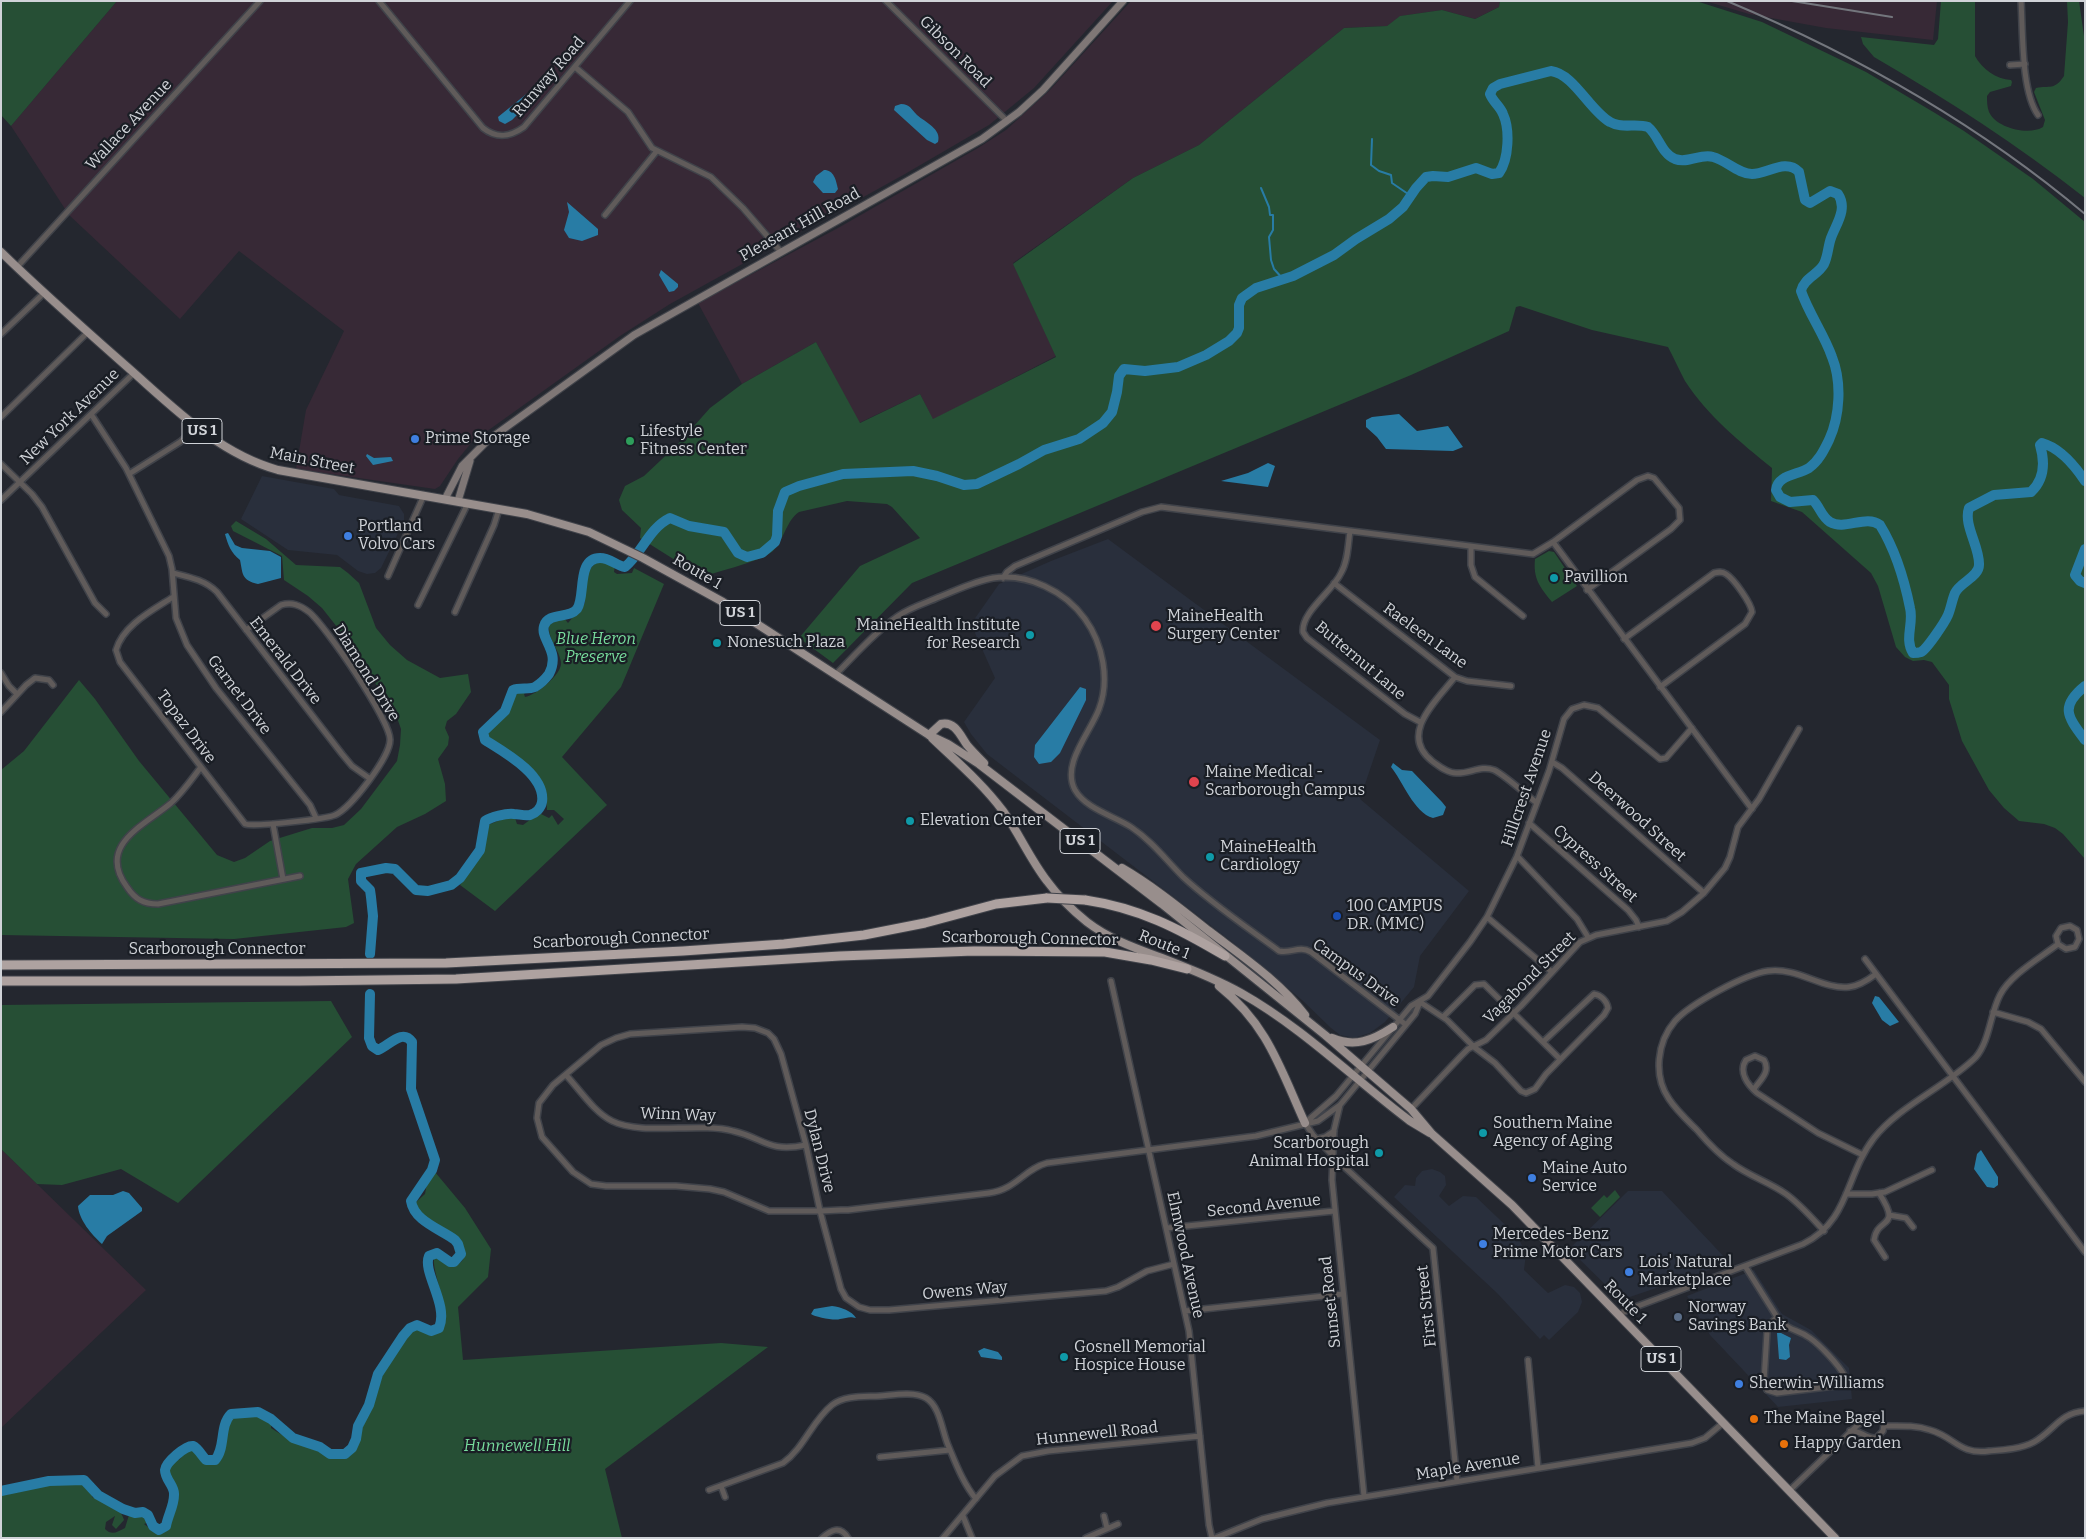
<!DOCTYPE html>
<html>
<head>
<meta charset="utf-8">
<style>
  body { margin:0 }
  #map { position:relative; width:2086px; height:1539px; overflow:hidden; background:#24272f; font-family:Bitter,serif }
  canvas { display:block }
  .frame { position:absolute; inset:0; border:2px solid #d0d3d8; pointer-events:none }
</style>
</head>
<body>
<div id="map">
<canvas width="2086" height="1539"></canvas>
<div class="frame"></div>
</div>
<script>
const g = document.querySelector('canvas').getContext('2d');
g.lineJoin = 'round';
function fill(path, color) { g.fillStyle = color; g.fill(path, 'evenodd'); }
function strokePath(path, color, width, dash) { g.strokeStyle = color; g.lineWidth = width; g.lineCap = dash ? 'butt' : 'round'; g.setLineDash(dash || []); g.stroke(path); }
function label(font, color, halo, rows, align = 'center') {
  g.font = font + ' Bitter,serif'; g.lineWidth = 4.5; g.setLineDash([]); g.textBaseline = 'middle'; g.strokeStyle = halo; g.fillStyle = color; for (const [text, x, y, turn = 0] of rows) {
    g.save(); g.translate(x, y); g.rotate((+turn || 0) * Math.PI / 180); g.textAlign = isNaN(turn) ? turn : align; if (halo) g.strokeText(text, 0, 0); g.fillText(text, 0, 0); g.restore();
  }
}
fill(new Path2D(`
  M262,476L334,489L339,495L399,506L404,514V521L381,568L375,573L367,574L358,571L337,555L288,550L241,519Z
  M1108,539L1380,740L1360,799L1469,891L1420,956L1414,987L1385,1022L1370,1033L1354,1038L1340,1035L1331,1028L1302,1000L1231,941L987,754L971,734L964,722L995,678L971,624L999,584L1051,561Z
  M1432,1169L1440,1172L1445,1176L1446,1185L1439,1196L1449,1206L1463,1196L1476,1197L1518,1237L1526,1254L1524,1270L1548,1293L1565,1285L1574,1287L1580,1293L1582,1302L1578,1312L1549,1340L1544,1335L1540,1339L1497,1293L1394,1197L1405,1185L1415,1186L1416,1178L1422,1171Z
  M1628,1191H1662L1730,1263L1621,1300L1569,1249Z
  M1754,1270L1782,1314L1811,1330L1849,1368L1852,1399L1778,1407L1710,1335L1687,1296Z`), '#292f3c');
fill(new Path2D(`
  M117,1H1113L1034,88L989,125L905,174L670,304L620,336L472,442L458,459L440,486L435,489L296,469L306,410L344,331L239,251L180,319L69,215L11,126Z
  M1131,1H1500L1499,7L1475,19L1442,10L1401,16L1387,26L1344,28L1199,145L1133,178L1013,263L1056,356L933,420L920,394L859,423L816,342L742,384L698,303L838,228L978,148L1006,130L1049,91Z
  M1705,1H1937L1933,40L1826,28L1749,14Z
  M1,1149L146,1290L1,1428Z`), '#372936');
fill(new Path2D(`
  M1,1H117L11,126L1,115Z
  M1500,1H1696L1762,22L1866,72L1935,113L1964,131L2033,179L2085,222V859L2063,834L2055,828L2044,824L2019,821L2004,808L1989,790L1962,741L1949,699V685L1932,662L1924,660L1913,661L1905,657L1896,647L1878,586L1871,573L1802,512L1771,501L1772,468C1741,443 1707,415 1685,381C1679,370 1674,358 1668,347L1592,330L1520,306L1516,307L1509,331L1411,375L912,583L833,663L799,638L860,566L920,538L892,507L887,504L847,501L799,512C786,521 784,540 773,551C762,561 719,571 702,577L640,538L641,528L622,510L619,500L625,486L644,476L678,444L710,408L742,384L816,342L860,423L920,394L933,419L1056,357L1013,264L1133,178L1199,145L1344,28L1387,26L1400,16L1442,10L1475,19L1499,7Z
  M1941,1H1975V56C1982,69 1996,79 2011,80L2012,82L2011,86L1990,92L1987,96C1987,101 1987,107 1989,112C1996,128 2029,136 2043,127L2045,120L2034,92L2036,88C2050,85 2054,91 2064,76L2068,22L2067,1H2079L2085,43V198C2018,145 1948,100 1874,57L1863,44L1861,37L1934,45L1938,39Z
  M236,521L266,539L296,565L340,567L348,573L359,583L376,628L390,645L407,660L440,678L468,674L471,692L456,714L447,721L445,728L449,737L448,745L438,759L445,784L446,801L425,814L397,827L356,864L348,879L354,923L346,927L234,939L1,935V770L24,751L79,680L95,699L139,761L217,855L234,862L245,858L270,841L312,828H332L344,825L361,809L397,761L400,745L401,729L395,712L337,627L322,608L308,596L284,580L282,556L233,531L231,526Z
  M1549,551L1554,552L1577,586L1552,602C1540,587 1533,579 1535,559Z
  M604,560L607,563L615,565L614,572L617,574L632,573L634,568L664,584L621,687L562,757L607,805L495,911L460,885L484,846L486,838L485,826L514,815L517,824L523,825L539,813L549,818L552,815L558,825L564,819L554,810H547L546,791L538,775L501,745L491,742L487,736L488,733L508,712L512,700L519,691H527L524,694L525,697C536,695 563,674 561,662C559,649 548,640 549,625L563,617L568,623L585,603C585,597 583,592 583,587C584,576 593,561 604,560Z
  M331,1001L352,1037L178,1203L121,1169L62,1185L37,1184L1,1149V1005Z
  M435,1172L465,1208L491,1249L488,1277L458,1307L463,1360L721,1343L768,1347L605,1469L622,1538H1V1495H7C24,1489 72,1474 86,1485H84V1487L92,1494V1497C105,1503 120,1505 124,1520L116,1529L112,1525L115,1516L106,1522L105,1529C112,1536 117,1532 125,1528L129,1515L140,1513L144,1515L149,1522L144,1524L152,1530L161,1531C172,1522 180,1506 176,1491C174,1485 170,1479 167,1473L171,1462L174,1459L179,1460L188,1449C197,1451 200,1461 207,1462C224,1463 224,1425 232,1416L248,1414L264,1415L263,1418L271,1422V1428C287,1439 296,1441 314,1448C329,1455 330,1463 350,1456L355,1449L361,1431L374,1400L386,1365L395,1356L406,1336L414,1327C419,1328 423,1332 429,1332C460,1330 432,1276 434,1259L437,1256L444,1261L446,1265L456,1266L462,1261L465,1255C459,1225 430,1229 416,1207L415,1203L425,1194C427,1186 426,1177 435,1172Z
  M1615,1190L1620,1197L1600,1217L1591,1208L1604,1195L1607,1198Z`), '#264f35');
fill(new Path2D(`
  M545,79L544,83L525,107L512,120L505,124L499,121L498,117Z
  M901,104C910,104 911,109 917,115C925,122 942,129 938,142L935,144L927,140L894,110L895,106Z
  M824,170C834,170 836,180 838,189L835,193H823L813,182L816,176Z
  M567,202L598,229V235L582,241L569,238L564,230L569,212Z
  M661,270L678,284V287L674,291L669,292L659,275Z
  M1399,414L1417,431L1448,426L1463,447L1453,451L1386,449L1377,437L1366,427V420L1372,417Z
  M367,454L374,458L391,457L393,461L373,465L366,456Z
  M1268,463L1275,466L1268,487L1221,481L1248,473Z
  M228,533L235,545L242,548L270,551L281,557V578L258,584C241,580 243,574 240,560C231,553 228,545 225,534Z
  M1080,687L1086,689V700L1060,753L1051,762L1039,764L1034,757L1035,745Z
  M1393,763L1402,770L1412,771L1442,802L1446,807L1443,815L1433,818C1414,813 1402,780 1391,767Z
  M1875,996L1879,997L1899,1022L1890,1026L1882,1020L1872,1003Z
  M1981,1150L1998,1177V1185L1994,1188L1987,1187L1974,1169L1977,1154Z
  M123,1191L129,1193L142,1208V1211L107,1236L102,1244C92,1235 79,1220 78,1206L90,1195H113Z
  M832,1306C841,1307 852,1311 856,1318C849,1316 847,1318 840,1319C835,1321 815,1317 811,1314L814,1309Z
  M1777,1333H1781L1791,1338L1789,1345L1790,1357L1786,1360L1779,1359Z
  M984,1348L998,1352L1002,1357V1360L981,1357L978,1351Z`), '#287ca5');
strokePath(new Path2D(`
  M1372,139L1371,165L1379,171L1391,175L1392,183L1411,196
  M1261,188L1269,207L1270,215H1273V230L1269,237L1271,260L1274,269L1283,279`), '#287ca5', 2);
strokePath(new Path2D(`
  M2085,549L2075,575L2080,581L2085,583
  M2085,686C2059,707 2068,717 2085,740
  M370,954L373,916L371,897L370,890L361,881V873L386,868L395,869L416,890L428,891L451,885L460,878L480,850L485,821C491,817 506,813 514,814C519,814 524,816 530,815C536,813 541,808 542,802C546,775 504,752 485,740L483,732L505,711L513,690C520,687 528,690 535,687C540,684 546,678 549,674C561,651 540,640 544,626C548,612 569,619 577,609C586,597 576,558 600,558C610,558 617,566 625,567C642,553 649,528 670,518L689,526L724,532L738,553L747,557L762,553L775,542L777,536L778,511L785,492L799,486L843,474L913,471L937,476L964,485L977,484L1019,464L1044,450L1079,439L1103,423L1112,412L1117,392L1119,376L1124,369L1145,371L1178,367L1206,355L1229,341L1237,333L1239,328V305L1242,298L1256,288L1293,276L1334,255L1356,239L1389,219L1403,207L1416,188L1426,177L1433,176L1448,177L1476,168L1492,174L1499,173C1509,159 1510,129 1503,114C1500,106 1493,102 1490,94L1493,88L1500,84L1551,71C1574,74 1590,111 1610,122C1622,129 1636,123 1648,127C1659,136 1661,153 1675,159C1688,164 1701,153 1713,157C1726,160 1738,174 1752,174C1767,174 1786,158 1799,172L1805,200L1810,203L1830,191L1838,194C1848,209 1836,224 1831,238C1828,246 1828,256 1824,264C1818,275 1804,278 1801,291C1809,314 1824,334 1832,357C1842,382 1840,416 1829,440C1824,450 1819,461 1809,468C1798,475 1777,475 1776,490L1780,497L1790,502L1813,500C1820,507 1821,516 1830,522C1845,531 1866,514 1880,525C1896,551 1904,578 1910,608C1914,623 1904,639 1913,653C1916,653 1918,653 1921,652C1927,649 1945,622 1948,615C1951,608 1952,600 1955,593C1960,582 1979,577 1979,565C1980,547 1963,525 1969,508L1994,495L2031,492C2045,479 2045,462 2040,445L2042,443C2060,448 2075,466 2085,481
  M1,1491L49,1481L84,1480L98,1495L123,1509L135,1513L143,1512L148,1515L153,1526L159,1530L166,1526C168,1515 174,1506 174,1495C175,1486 165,1480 165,1470C166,1462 186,1445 193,1446C198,1448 202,1456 206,1460H215C226,1448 219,1426 231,1414L258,1412L271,1419L293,1438L320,1447L330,1454H345L352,1448L356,1439L358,1426L369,1405L378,1374L403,1336L410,1328L417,1325L431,1331L439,1328C449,1305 422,1272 429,1256L437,1253L450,1262H454L461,1254L458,1244L455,1240C440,1229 414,1221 411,1201L432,1170L435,1160L411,1089L412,1042C402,1028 389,1046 378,1050L372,1046L369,1038L370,994`), '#287ca5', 10);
const street = new Path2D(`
  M379,1L483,128C497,139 510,137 524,127L630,1
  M886,1L1007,121
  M2021,1C2023,32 2021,91 2038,115
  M2010,65L2025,64
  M575,67L628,112L652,148L711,177L743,208L781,252
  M605,215L656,152
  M17,267L260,1
  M1,334L44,293
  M91,414L126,468L169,556L172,569L176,618L187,645L216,688L310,805L316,818
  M1,417L88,332
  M1,464L32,494L42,507L95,603L106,614
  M129,474L180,442L197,427
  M1,500L134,373
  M1350,531C1348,545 1348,561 1341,573C1333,591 1301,612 1303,632L1307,638L1405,714L1420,722
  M1553,542L1752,809
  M1471,547V565L1475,577L1523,616
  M173,573C189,577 205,580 217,592L342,754L352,766L369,778
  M388,576L424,495
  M1003,578L1007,572L1015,566L1142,512L1161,507L1533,554L1553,542L1637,480L1648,476L1654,478L1679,508L1680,520L1671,529L1587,590
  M1334,583L1455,677L1467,681L1511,686
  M173,597C153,610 123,625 116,650L120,662L245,824C254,827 327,819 335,815C351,808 390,757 390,740C391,721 325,625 309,612C300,605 292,602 281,605L246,630
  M418,605L468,503
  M455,612L494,525L499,509
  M1624,639L1714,573C1718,572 1722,571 1726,574C1734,579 1751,603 1752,612L1745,624L1660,687
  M1,673L9,686L17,694
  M835,675C855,655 875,632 898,616C911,607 926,603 939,597C957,590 975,581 993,578C1028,573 1065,591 1085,619C1103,644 1110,680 1099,709C1090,733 1061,764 1075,790C1086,809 1114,816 1131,827C1152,841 1166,860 1183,877C1211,903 1248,928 1279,951C1291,954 1299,945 1311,952L1405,1024
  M1455,677C1437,700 1398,734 1432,761C1439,766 1447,773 1456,773C1469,774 1481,765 1494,770C1505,775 1526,795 1537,803
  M1,712L26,685L35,678L49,680L53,685
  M1552,762L1562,768L1704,893
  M201,767C191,780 183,792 171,803C145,825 96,845 127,887C135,899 143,904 158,904L300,876
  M1529,823L1628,910L1636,920L1639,927
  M273,824L283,879
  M1517,856L1577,919L1588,937
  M1487,917L1552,972
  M1865,959L2085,1252
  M1111,981L1189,1331L1209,1525L1212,1538
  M1420,1002L1447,1020L1474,1047L1495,1063L1521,1091L1526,1093L1535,1089L1546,1074L1604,1015L1608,1008C1607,1001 1601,995 1594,994L1543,1042
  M1993,1012L2028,1022L2041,1029L2085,1082
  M1443,1017L1475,985L1484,984L1560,1059
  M566,1075C580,1090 594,1112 612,1121C642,1136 699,1122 733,1131C764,1138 768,1153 806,1145
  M1754,1089C1760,1080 1771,1072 1764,1060L1755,1056L1746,1060C1738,1072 1748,1085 1757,1093L1818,1133L1863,1155
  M1340,1105L1334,1130L1332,1180L1364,1496
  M1411,1109L1461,1056L1468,1049L1486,1040L1521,1006L1580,942L1596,935L1667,921L1682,912L1704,893L1725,868L1730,857L1738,827L1759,799L1799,729
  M1305,1123L1336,1096L1411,1006L1428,996L1470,942L1487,917L1517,856L1549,771L1564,719L1572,709L1584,705L1598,708L1660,759L1666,758L1692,728
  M1305,1123L1313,1135L1339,1162L1433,1248L1457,1481
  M1317,1139L1325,1137L1334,1131
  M1879,1193C1903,1230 1877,1216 1874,1240L1885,1257
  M1846,1194H1872L1885,1192L1932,1170
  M1889,1215L1906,1218L1913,1227
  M1167,1228L1334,1211
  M1824,1231C1812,1218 1800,1204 1786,1194C1769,1182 1749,1176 1733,1164C1719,1155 1708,1143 1697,1130C1687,1120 1677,1111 1669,1099C1653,1076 1657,1042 1675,1021C1690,1004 1745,974 1768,971C1798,967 1823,990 1849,987C1859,986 1868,980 1876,974
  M1174,1264L1147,1271L1118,1287L1106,1291L889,1310H870L859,1307L846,1298L841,1289L820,1211L806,1145L781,1054L774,1039L768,1033L755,1028L742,1027L630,1034L616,1038L601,1045L553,1085L539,1103L537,1118L542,1137L573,1172L591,1184L606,1186H676L710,1189L724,1192L769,1211H820L841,1210H848L989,1193C1017,1189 1024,1169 1047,1163L1256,1136L1318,1121L1340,1105L1415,1014L1420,1002
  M1745,1266L1777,1317
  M1185,1311L1343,1294
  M1618,1315L1630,1309L1803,1244C1850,1221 1845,1175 1874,1138C1899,1106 1947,1086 1976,1057C1990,1040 1990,1014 2000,995C2010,975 2040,958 2058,944L2066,949L2075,947L2079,939L2077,930L2070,926L2061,928L2056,936L2058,944
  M1777,1317C1791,1333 1796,1328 1810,1338C1820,1345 1838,1364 1844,1375L1843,1385L1777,1393L1767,1390L1764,1381L1767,1332L1769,1325Z
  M1528,1360L1538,1468
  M1884,1426C1900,1426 1915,1425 1930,1430C1955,1437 1959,1455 1989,1451C2003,1450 2021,1449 2034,1442C2054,1431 2059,1413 2085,1411
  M880,1457L950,1450
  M721,1486L725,1497
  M709,1490L783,1463C804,1448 812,1421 832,1405C845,1395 865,1397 880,1396C893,1395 914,1391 926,1398C940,1406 942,1431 948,1445C956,1464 963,1483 976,1499
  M1789,1491L1865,1418L1872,1415L1877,1416L1884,1424L1883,1431L1876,1438C1866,1439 1861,1430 1850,1431
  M963,1516L972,1538
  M1104,1516L1107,1528
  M822,1538C831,1530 840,1525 848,1538
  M943,1538L995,1476L1022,1456L1048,1451L1200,1436
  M1086,1538L1118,1524
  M1215,1538L1262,1519L1327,1503L1692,1443L1705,1438L1723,1423`);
const secondary = new Path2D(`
  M445,499L462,466L487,441L634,335L982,139L1019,112L1043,90L1123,1
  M458,501L470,461`);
const primary = new Path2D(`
  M1,252C41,291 83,328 125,365C172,406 217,453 278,470L527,514L589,532L643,558L723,602L929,735L948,744L979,764L1162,904L1325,1035L1411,1109L1432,1134L1512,1205L1835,1538
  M929,735L941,724C955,721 960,735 967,745C972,751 978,757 984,763
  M932,738C956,761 982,783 1003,811C1019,833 1030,859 1047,881C1058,896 1072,910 1087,922C1109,939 1135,948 1162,958C1188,968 1216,979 1241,993C1303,1028 1354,1079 1410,1121L1430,1133
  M1122,868C1153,886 1181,909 1209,931C1243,957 1279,981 1305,1015
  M1219,986C1268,1025 1280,1068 1305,1123
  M1332,1038C1355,1048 1373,1040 1393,1027`);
const highway = new Path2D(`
  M1085,900C1139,908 1178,928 1225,956
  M1,965L446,963L683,951L784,944L864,935L925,923L996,904L1047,898
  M1,981H299L456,979L840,956L974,951L1105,952L1151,960L1187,969`);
strokePath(street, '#40434a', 8);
strokePath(secondary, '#40434a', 9);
strokePath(primary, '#40434a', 10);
strokePath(highway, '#40434a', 11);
strokePath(street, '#605b5a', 5);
strokePath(secondary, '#7f7776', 7);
strokePath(primary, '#988e8c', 8);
strokePath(highway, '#aea2a0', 9);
strokePath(new Path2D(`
  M1727,1C1856,55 1978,124 2085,214
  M1792,1L1892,17`), '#73767d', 2);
const highwayBridge = new Path2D(`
  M1047,898L1085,900`);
strokePath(highwayBridge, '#40434a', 11, []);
strokePath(highwayBridge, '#aea2a0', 9);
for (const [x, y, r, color] of [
  [415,439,5,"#3f7fe0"],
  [630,441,5,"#2e9e5b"],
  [348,536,5,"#3f7fe0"],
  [1554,578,5,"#0f9aa8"],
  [1156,626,6,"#e0444e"],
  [1030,635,5,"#0f9aa8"],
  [717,643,5,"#0f9aa8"],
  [1194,782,6,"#e0444e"],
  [910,821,5,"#0f9aa8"],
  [1210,857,5,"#0f9aa8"],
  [1337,916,5,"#1a4fb4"],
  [1483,1133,5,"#0f9aa8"],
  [1379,1153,5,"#0f9aa8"],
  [1532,1178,5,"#3f7fe0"],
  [1483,1244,5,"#3f7fe0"],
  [1629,1272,5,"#3f7fe0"],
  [1678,1317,5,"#5c6f8a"],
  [1064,1357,5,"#0f9aa8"],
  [1739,1384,5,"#3f7fe0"],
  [1754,1419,5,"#e8710a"],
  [1784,1444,5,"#e8710a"]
]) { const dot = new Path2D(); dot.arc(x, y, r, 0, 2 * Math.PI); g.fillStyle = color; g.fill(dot); strokePath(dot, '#1a1e25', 2); }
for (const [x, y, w] of [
  [202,431,40],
  [740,613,40],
  [1080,841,40],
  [1661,1359,40]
]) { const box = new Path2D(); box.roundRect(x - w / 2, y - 12.5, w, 25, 4); g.fillStyle = '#1a1e25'; g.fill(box); strokePath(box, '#d0d3d8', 1); }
label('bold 15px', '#d0d3d8', null, [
  ["US 1",202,431],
  ["US 1",740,613],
  ["US 1",1080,841],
  ["US 1",1661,1359]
]);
label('16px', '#d0d3d8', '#1a1e25', [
  ["Gibson Road",955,52,45],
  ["Runway Road",549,77,-49],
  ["Wallace Avenue",129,125,-47],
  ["Pleasant Hill Road",800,225,-29],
  ["New York Avenue",70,417,-44],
  ["Main Street",312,461,11],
  ["Route 1",697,572,30],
  ["Raeleen Lane",1425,636,36],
  ["Emerald Drive",285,661,52],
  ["Butternut Lane",1360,661,40],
  ["Diamond Drive",366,673,58],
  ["Garnet Drive",239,695,53],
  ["Topaz Drive",186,727,53],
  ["Hillcrest Avenue",1527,788,-71],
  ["Deerwood Street",1637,817,42],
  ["Cypress Street",1595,864,42],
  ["Scarborough Connector",621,939,-3],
  ["Scarborough Connector",1030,939,1],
  ["Route 1",1164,945,22],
  ["Scarborough Connector",217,950],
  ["Campus Drive",1356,973,36],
  ["Vagabond Street",1530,978,-45],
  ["Winn Way",678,1115,2],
  ["Dylan Drive",819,1151,76],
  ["Second Avenue",1264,1206,-6],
  ["Elmwood Avenue",1185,1255,78],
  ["Owens Way",965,1291,-5],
  ["Sunset Road",1331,1302,-96],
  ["Route 1",1625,1302,46],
  ["First Street",1427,1306,-96],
  ["Hunnewell Road",1097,1434,-6],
  ["Maple Avenue",1468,1467,-9]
]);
label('16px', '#d0d3d8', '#1a1e25', [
  ["Lifestyle",640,432],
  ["Fitness Center",640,450],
  ["Prime Storage",425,439],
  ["Portland",358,527],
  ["Volvo Cars",358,545],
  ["Pavillion",1564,578],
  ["MaineHealth",1167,617],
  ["Surgery Center",1167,635],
  ["MaineHealth Institute",1020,626,"right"],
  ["for Research",1020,644,"right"],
  ["Nonesuch Plaza",727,643],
  ["Maine Medical -",1205,773],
  ["Scarborough Campus",1205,791],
  ["Elevation Center",920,821],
  ["MaineHealth",1220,848],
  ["Cardiology",1220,866],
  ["100 CAMPUS",1347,907],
  ["DR. (MMC)",1347,925],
  ["Southern Maine",1493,1124],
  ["Agency of Aging",1493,1142],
  ["Scarborough",1369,1144,"right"],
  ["Animal Hospital",1369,1162,"right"],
  ["Maine Auto",1542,1169],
  ["Service",1542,1187],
  ["Mercedes-Benz",1493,1235],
  ["Prime Motor Cars",1493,1253],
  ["Lois' Natural",1639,1263],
  ["Marketplace",1639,1281],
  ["Norway",1688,1308],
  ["Savings Bank",1688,1326],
  ["Gosnell Memorial",1074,1348],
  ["Hospice House",1074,1366],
  ["Sherwin-Williams",1749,1384],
  ["The Maine Bagel",1764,1419],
  ["Happy Garden",1794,1444]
], 'left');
label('italic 16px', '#77db9c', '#1a1e25', [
  ["Blue Heron",596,640],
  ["Preserve",596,658],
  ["Hunnewell Hill",517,1447]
]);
</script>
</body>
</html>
